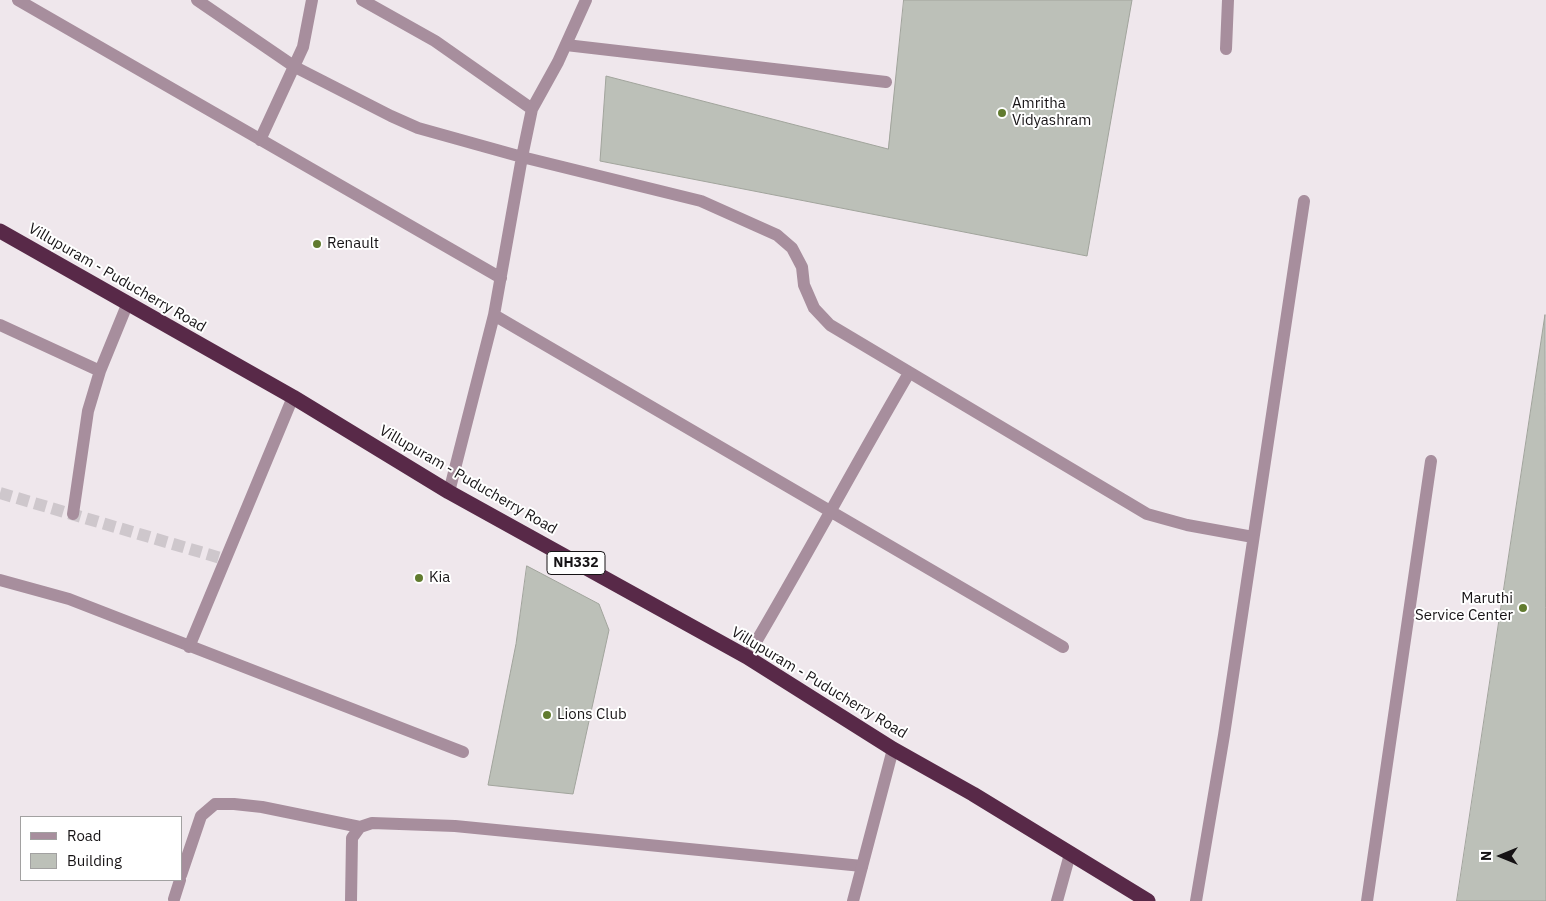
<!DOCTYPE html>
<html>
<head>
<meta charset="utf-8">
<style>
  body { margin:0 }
  #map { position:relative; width:1546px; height:901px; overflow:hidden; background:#efe7ec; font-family:"IBM Plex Sans",sans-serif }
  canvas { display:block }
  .legend { position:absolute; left:20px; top:816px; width:162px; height:65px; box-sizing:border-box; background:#fff; border:1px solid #a2a1a1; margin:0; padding:6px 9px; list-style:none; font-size:15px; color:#161315 }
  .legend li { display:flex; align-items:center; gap:10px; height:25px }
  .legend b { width:25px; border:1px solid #a2a1a1 }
  .north { position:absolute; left:1476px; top:831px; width:50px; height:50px; -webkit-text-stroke:4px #fff; paint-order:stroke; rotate:270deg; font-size:14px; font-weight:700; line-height:20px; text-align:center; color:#161315 }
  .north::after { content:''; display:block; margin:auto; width:18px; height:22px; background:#161315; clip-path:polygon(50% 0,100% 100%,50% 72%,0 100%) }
</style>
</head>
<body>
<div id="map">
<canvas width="1546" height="901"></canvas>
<ul class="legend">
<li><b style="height:6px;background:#a78e9d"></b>Road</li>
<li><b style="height:14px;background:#bcc0b8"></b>Building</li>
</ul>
<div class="north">N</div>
</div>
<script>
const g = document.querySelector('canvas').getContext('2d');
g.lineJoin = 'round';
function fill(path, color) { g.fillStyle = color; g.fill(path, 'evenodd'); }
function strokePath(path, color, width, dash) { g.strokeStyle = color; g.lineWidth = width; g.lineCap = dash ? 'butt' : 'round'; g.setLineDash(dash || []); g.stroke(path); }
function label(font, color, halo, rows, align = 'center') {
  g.font = font + ' "IBM Plex Sans",sans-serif'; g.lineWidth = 4; g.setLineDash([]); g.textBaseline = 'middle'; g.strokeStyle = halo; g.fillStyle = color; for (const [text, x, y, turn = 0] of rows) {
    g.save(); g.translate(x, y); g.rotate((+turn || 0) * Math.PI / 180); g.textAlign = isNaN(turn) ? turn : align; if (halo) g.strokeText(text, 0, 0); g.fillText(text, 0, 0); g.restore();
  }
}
const building = new Path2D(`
  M904,0H1132L1087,256L600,161L606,76L888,149Z
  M1545,315L1546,901H1457Z
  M527,566L599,604L609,630L573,794L488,785L516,644Z`);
fill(building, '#bcc0b8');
strokePath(building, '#a1a49c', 1);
strokePath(new Path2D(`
  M0,493L224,559`), '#cec7cc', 12, [12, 6]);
strokePath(new Path2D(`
  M181,875L201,816L215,804H234L262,807L360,827
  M174,899L180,880
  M351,901L352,838L360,827L372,823L455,826L862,866
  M1367,901L1431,461`), '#a78e9d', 12);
strokePath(new Path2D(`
  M18,0L501,278
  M197,0L295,67L391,116L418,128L522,157L701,201L777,235L792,248L802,267L804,285L814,308L830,325L1147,514L1187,525L1253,537
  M362,0L435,41L532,109
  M566,45L886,82
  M1226,49L1228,0
  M260,140L303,47L312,0
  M494,315L1063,647
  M0,325L100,371
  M449,492L494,315L522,157L532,109L558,62L586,0
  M73,514L88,411L100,371L127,305
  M0,580L69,599L463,752
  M189,647L293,397
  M747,657C803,563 854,467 909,373
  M853,901L893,749
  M1057,901L1070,854
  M1196,901L1224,735L1304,201`), '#a78e9d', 12);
strokePath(new Path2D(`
  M0,231L293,397L449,492L747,657L893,749L973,794L1148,901`), '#582948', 15);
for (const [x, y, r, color] of [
  [1002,113,5,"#617b2f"],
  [317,244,5,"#617b2f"],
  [419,578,5,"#617b2f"],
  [1523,608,5,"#617b2f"],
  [547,715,5,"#617b2f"]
]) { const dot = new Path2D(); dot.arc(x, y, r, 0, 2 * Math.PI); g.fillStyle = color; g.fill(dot); strokePath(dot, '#fff', 2); }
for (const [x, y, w] of [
  [576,563,58]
]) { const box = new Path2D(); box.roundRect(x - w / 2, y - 11.5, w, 23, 4); g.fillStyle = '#fff'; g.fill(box); strokePath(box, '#161315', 1); }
label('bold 14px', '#161315', null, [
  ["NH332",576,563]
]);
label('15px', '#161315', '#fff', [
  ["Amritha",1012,104],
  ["Vidyashram",1012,121],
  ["Renault",327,244],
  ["Kia",429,578],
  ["Maruthi",1513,599,"right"],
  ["Service Center",1513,616,"right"],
  ["Lions Club",557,715]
], 'left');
label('15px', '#161315', '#fff', [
  ["Villupuram - Puducherry Road",117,278,30],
  ["Villupuram - Puducherry Road",468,480,30],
  ["Villupuram - Puducherry Road",819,683,31]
]);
</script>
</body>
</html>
